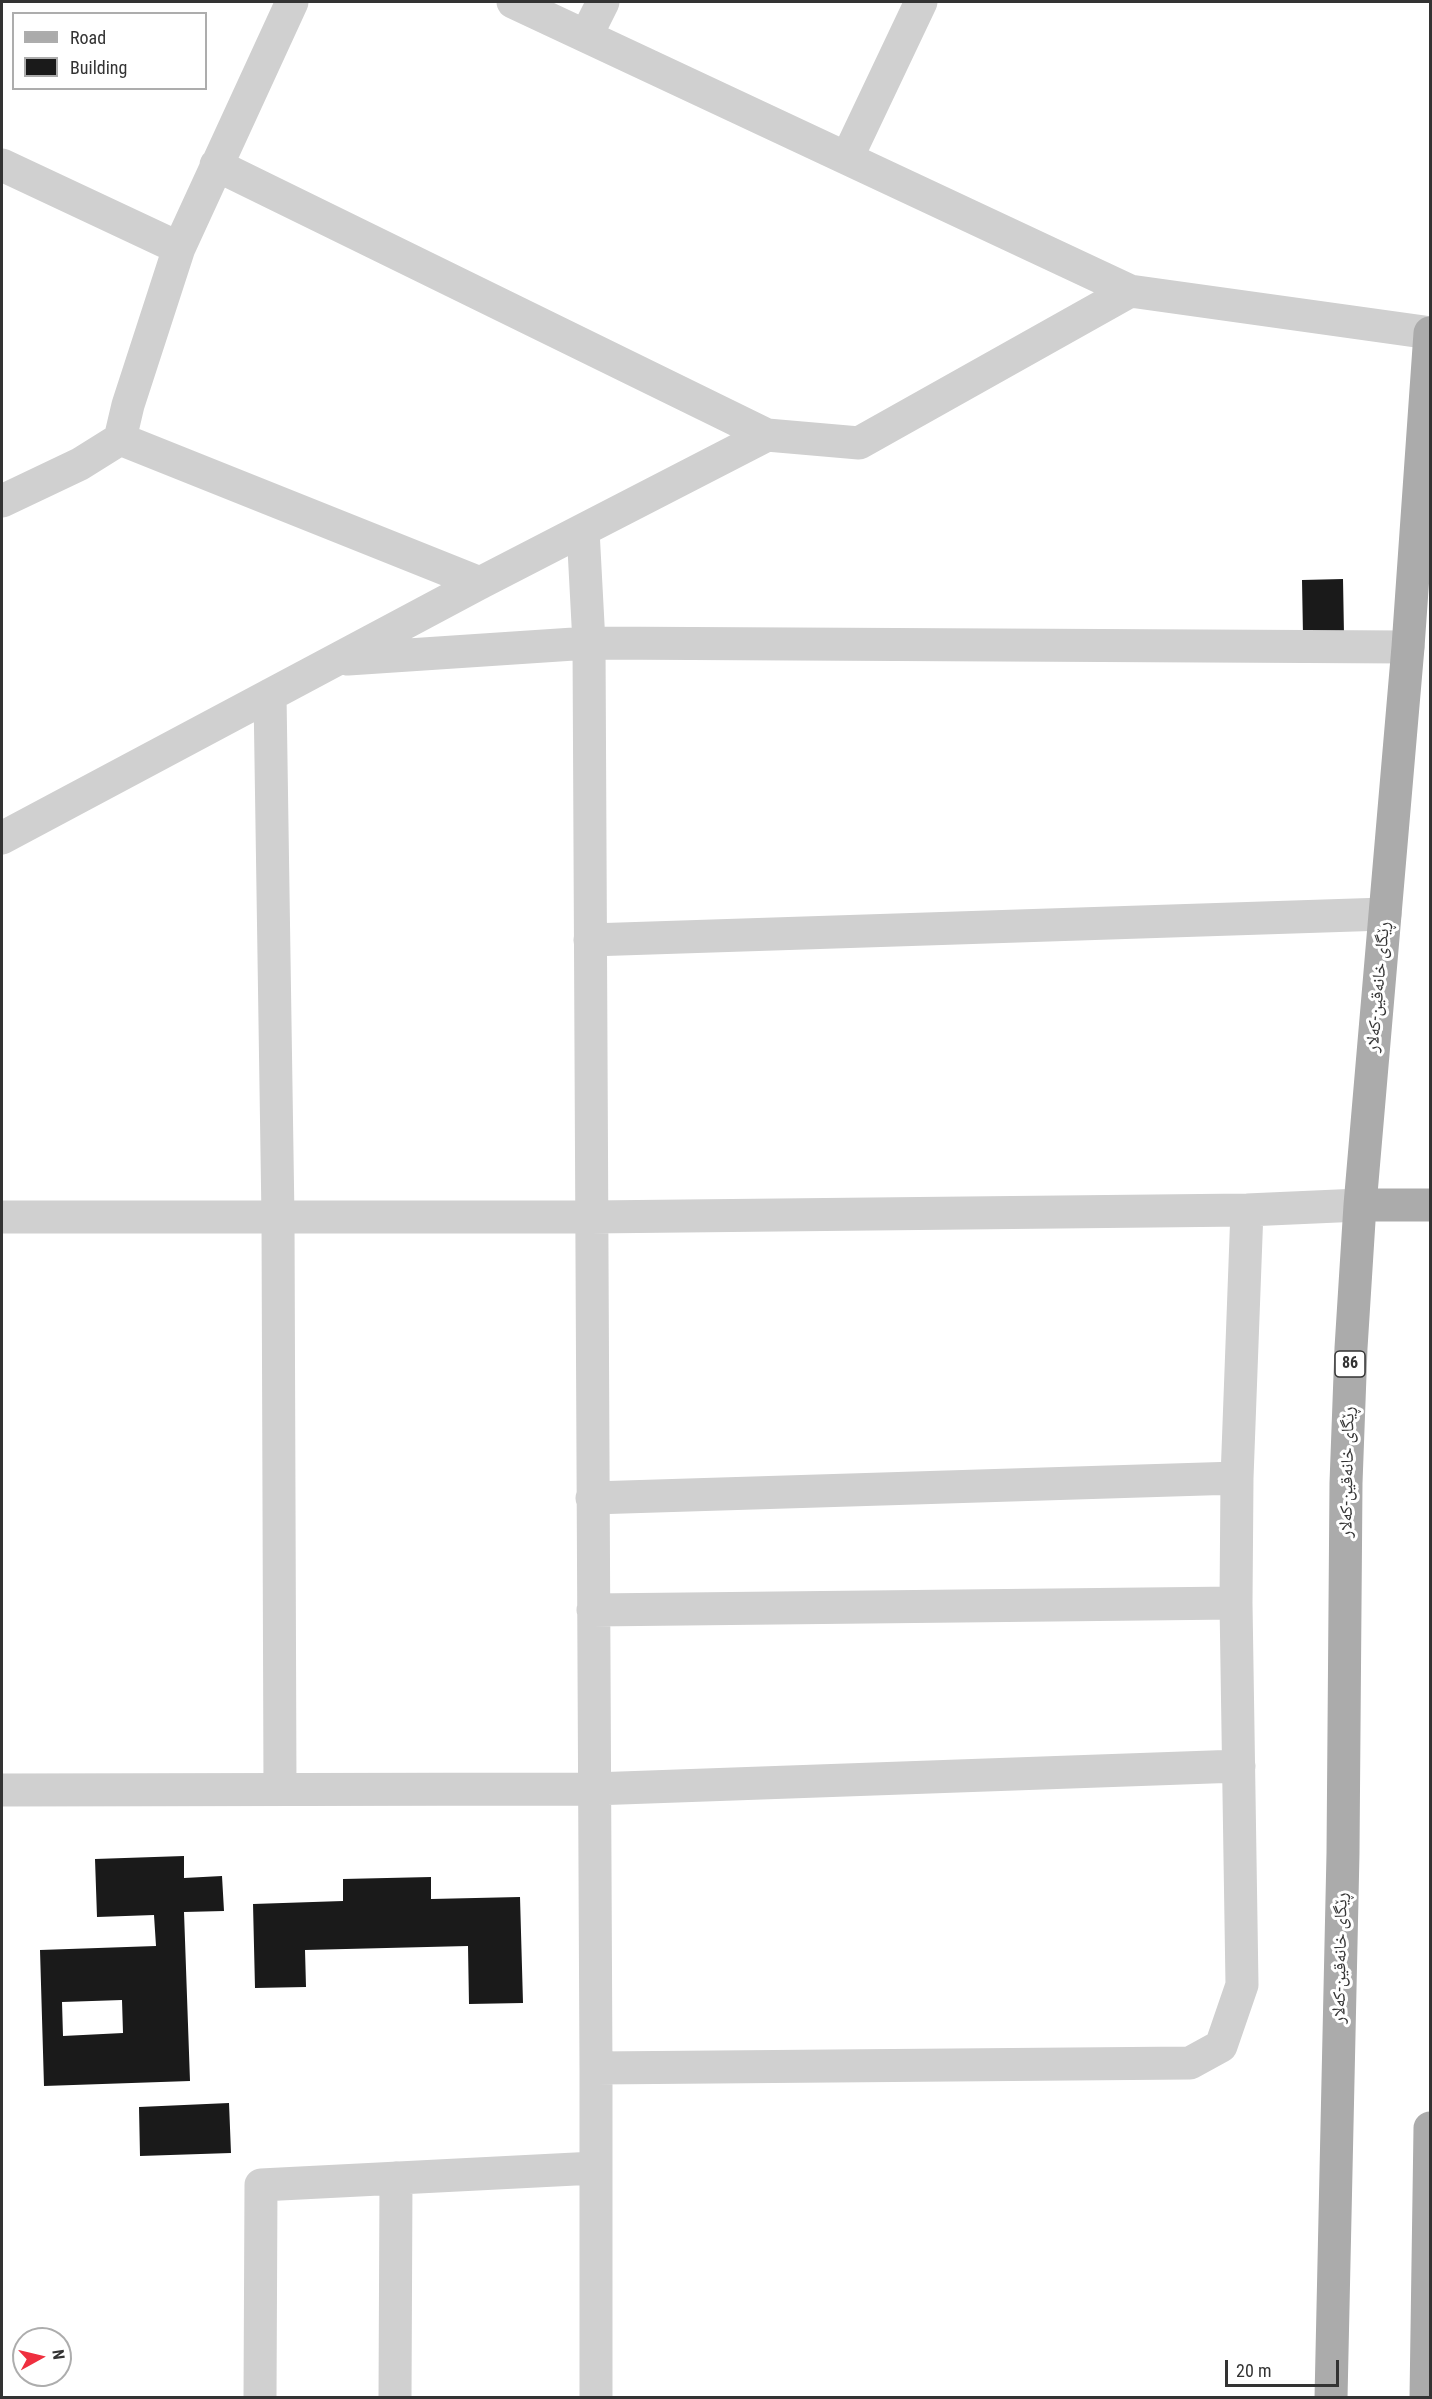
<!DOCTYPE html>
<html>
<head>
<meta charset="utf-8">
<style>
  body { margin:0 }
  #map { position:relative; width:1432px; height:2399px; overflow:hidden; background:#fff; font-family:"Roboto Condensed",sans-serif }
  canvas { display:block }
  .frame { position:absolute; inset:0; border:3px solid #333; pointer-events:none }
  .legend { position:absolute; left:12px; top:12px; width:195px; height:78px; box-sizing:border-box; background:#fff; border:2px solid #adadad; margin:0; padding:8px 10px; list-style:none; font-size:18px; color:#333 }
  .legend li { display:flex; align-items:center; gap:12px; height:30px }
  .legend b { width:30px; border:2px solid #adadad }
  .north { position:absolute; left:12px; top:2327px; width:60px; height:60px; box-sizing:border-box; background:#fff; border:2px solid #adadad; border-radius:50%; rotate:82deg; font-size:16px; font-weight:700; line-height:24px; text-align:center; color:#333 }
  .north::after { content:''; display:block; margin:auto; width:21px; height:27px; background:#ef2f3f; clip-path:polygon(50% 0,100% 100%,50% 72%,0 100%) }
  .scale { position:absolute; left:1225px; top:2360px; width:114px; height:27px; box-sizing:border-box; border:3px solid #333; border-top:0; padding-left:8px; font-size:18px; line-height:21px; white-space:nowrap; color:#333; -webkit-text-stroke:4px #fff; paint-order:stroke }
</style>
</head>
<body>
<div id="map">
<canvas width="1432" height="2399"></canvas>
<div class="frame"></div>
<ul class="legend">
<li><b style="height:8px;background:#ababab"></b>Road</li>
<li><b style="height:16px;background:#1a1a1a"></b>Building</li>
</ul>
<div class="north">N</div>
<div class="scale">20 m</div>
</div>
<script>
const g = document.querySelector('canvas').getContext('2d');
g.lineJoin = 'round';
function fill(path, color) { g.fillStyle = color; g.fill(path, 'evenodd'); }
function strokePath(path, color, width, dash) { g.strokeStyle = color; g.lineWidth = width; g.lineCap = dash ? 'butt' : 'round'; g.setLineDash(dash || []); g.stroke(path); }
function label(font, color, halo, rows, align = 'center') {
  g.font = font + ' "Roboto Condensed","Noto Naskh Arabic",sans-serif'; g.lineWidth = 6; g.setLineDash([]); g.textBaseline = 'middle'; g.strokeStyle = halo; g.fillStyle = color; for (const [text, x, y, turn = 0] of rows) {
    g.save(); g.translate(x, y); g.rotate((+turn || 0) * Math.PI / 180); g.textAlign = isNaN(turn) ? turn : align; if (halo) g.strokeText(text, 0, 0); g.fillText(text, 0, 0); g.restore();
  }
}
fill(new Path2D(`
  M1343,579L1344,635L1303,636L1302,580Z
  M184,1856V1878L222,1876L224,1911L184,1912L190,2081L44,2086L40,1950L156,1946L154,1915L97,1917L95,1859ZM122,2000L123,2033L63,2036L62,2002Z
  M431,1877V1899L520,1897L523,2003L469,2004L468,1946L305,1950L306,1987L255,1988L253,1904L343,1901V1879Z
  M229,2103L231,2153L140,2156L139,2107Z`), '#1a1a1a');
strokePath(new Path2D(`
  M292,2L179,248L128,405L120,439L480,583
  M513,2L1130,291L1430,333
  M586,36L603,2
  M847,158L921,2
  M2,165L179,248
  M216,165L767,435
  M2,501L80,464L120,439
  M583,530L589,643L596,2068V2398
  M348,659L589,643L1408,647
  M270,695L278,1218L280,1789
  M2,838L480,583L767,435L859,443L1130,291
  M590,940L1385,914
  M2,1217H591L1247,1210L1360,1205
  M592,1498L1237,1478
  M593,1610L1236,1603
  M2,1790L593,1789L1239,1766
  M596,2068L1190,2063L1221,2046L1242,1985L1236,1603L1237,1478L1247,1210
  M260,2398L261,2185L595,2168
  M395,2398L396,2178`), '#d0d0d0', 33);
strokePath(new Path2D(`
  M1360,1205H1430
  M1331,2398L1343,1853L1346,1483L1351,1348L1360,1205L1408,647L1430,333
  M1426,2398L1430,2128`), '#ababab', 33);
for (const [x, y, w] of [
  [1350,1364,30]
]) { const box = new Path2D(); box.roundRect(x - w / 2, y - 13, w, 26, 4.5); g.fillStyle = '#fff'; g.fill(box); strokePath(box, '#333', 1.5); }
label('bold 16px', '#333', null, [
  ["86",1350,1364]
]);
label('18px', '#333', '#fff', [
  ["ڕێگای خانەقین-کەلار",1379,987,-85],
  ["ڕێگای خانەقین-کەلار",1348,1472,-89],
  ["ڕێگای خانەقین-کەلار",1341,1958,-89]
]);
</script>
</body>
</html>
